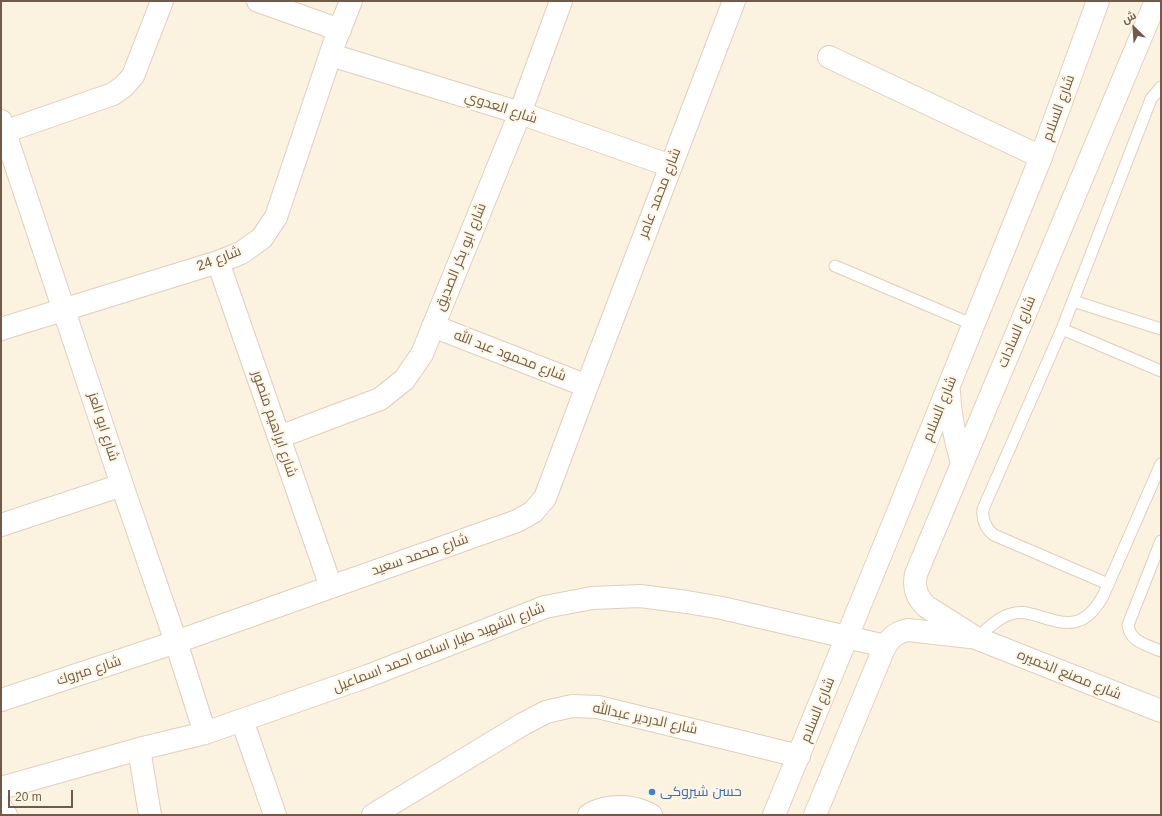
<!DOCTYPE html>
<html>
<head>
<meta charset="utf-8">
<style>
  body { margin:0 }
  #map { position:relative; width:1162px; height:816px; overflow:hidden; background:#fbf3e0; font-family:Helvetica,Cairo,sans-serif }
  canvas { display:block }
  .frame { position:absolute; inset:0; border:2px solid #715a48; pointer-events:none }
  .north { position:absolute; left:1114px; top:8px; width:40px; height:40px; -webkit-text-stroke:3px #fff7e5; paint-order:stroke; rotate:335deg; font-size:11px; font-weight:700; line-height:16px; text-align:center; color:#715a48 }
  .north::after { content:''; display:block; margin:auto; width:14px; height:18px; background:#715a48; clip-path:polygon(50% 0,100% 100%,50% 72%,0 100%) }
  .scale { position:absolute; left:8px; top:790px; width:65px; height:18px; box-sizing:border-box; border:2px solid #715a48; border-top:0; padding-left:5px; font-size:12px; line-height:14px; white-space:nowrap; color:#715a48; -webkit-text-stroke:3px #fff7e5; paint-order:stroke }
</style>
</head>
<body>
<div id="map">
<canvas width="1162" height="816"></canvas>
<div class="frame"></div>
<div class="north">ش</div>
<div class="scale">20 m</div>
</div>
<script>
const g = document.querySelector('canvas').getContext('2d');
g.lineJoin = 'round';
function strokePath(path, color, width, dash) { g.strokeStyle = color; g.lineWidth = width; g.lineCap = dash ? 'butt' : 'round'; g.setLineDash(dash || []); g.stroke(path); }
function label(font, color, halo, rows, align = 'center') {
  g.font = font + ' Helvetica,Cairo,sans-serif'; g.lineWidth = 4; g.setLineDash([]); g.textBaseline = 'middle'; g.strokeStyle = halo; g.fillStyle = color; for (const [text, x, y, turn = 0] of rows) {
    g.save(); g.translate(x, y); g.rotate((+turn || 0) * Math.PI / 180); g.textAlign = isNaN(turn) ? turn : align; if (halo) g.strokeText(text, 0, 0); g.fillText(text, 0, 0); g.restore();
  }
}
const lane = new Path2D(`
  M835,266L974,325
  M1073,301L1161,329
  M1062,329L1161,371
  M1161,541L1128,625C1130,642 1147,645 1161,651
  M1108,584L994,535C985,528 982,520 983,509L1062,329L1151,99L1161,87
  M976,638C987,630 998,617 1011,614C1020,611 1027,613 1035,615C1067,625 1084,630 1103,596L1161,464`);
const street = new Path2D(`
  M258,1L340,30
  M331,55L520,113L671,166
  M829,57L1041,157
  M1,121L122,485L176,642L205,733
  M1,133L113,94L124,86L133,76L162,1
  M218,262L331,587
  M433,326L587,386
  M1,329L218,262L241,253L262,238L276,217L335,41L351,1
  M279,437L380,399L404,380L422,354L520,113L561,1
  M1,525L122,485
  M976,638L1161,711
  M1,700L176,642L517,521L533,512L545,498L587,386L734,1
  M242,720L275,815
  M139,749L150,815
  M1,788L139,749L205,733L368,676L545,607L592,598L640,596L687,602L722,608L885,646
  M1,807L6,815
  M373,815L523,724L546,712L572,706L598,707L799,756
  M589,815C602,807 621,805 636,809C641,810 647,813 651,815`);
const secondary = new Path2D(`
  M949,392C950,417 955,439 962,463
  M976,638L927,607C917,598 913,588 916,574L1156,1
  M774,815L896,517L1041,157L1098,1
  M815,815L885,646C891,637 897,632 908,630L970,637`);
strokePath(lane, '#dfcfbc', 13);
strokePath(street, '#dfcfbc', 24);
strokePath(secondary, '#e4d1ba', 24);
strokePath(lane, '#fff', 11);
strokePath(street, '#fff', 22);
strokePath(secondary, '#fff', 22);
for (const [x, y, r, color] of [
  [652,792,4,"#3f7fe0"]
]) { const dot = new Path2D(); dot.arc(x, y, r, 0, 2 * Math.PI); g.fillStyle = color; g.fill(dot); strokePath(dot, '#fff7e5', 1.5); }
label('14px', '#715a48', '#fff7e5', [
  ["شارع العدوي",501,108,18],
  ["شارع السلام",1059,108,-70],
  ["شارع محمد عامر",660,193,-69],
  ["شارع ابو بكر الصديق",461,257,-68],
  ["شارع 24",219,259,-21],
  ["شارع السادات",1017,332,-67],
  ["شارع محمود عبد الله",510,356,21],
  ["شارع السلام",940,409,-68],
  ["شارع ابراهيم منصور",274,424,71],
  ["شارع ابو العز",103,427,72],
  ["شارع محمد سعيد",420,555,-19],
  ["شارع الشهيد طيار اسامه احمد اسماعيل",439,648,-21],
  ["شارع مبروك",89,671,-18],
  ["شارع مصنع الخميره",1069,675,22],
  ["شارع السلام",818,710,-68],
  ["شارع الدردير عبدالله",645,719,12]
]);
label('14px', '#366cbe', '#fff7e5', [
  ["حسن شيروكى",660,792]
], 'left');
</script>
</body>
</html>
